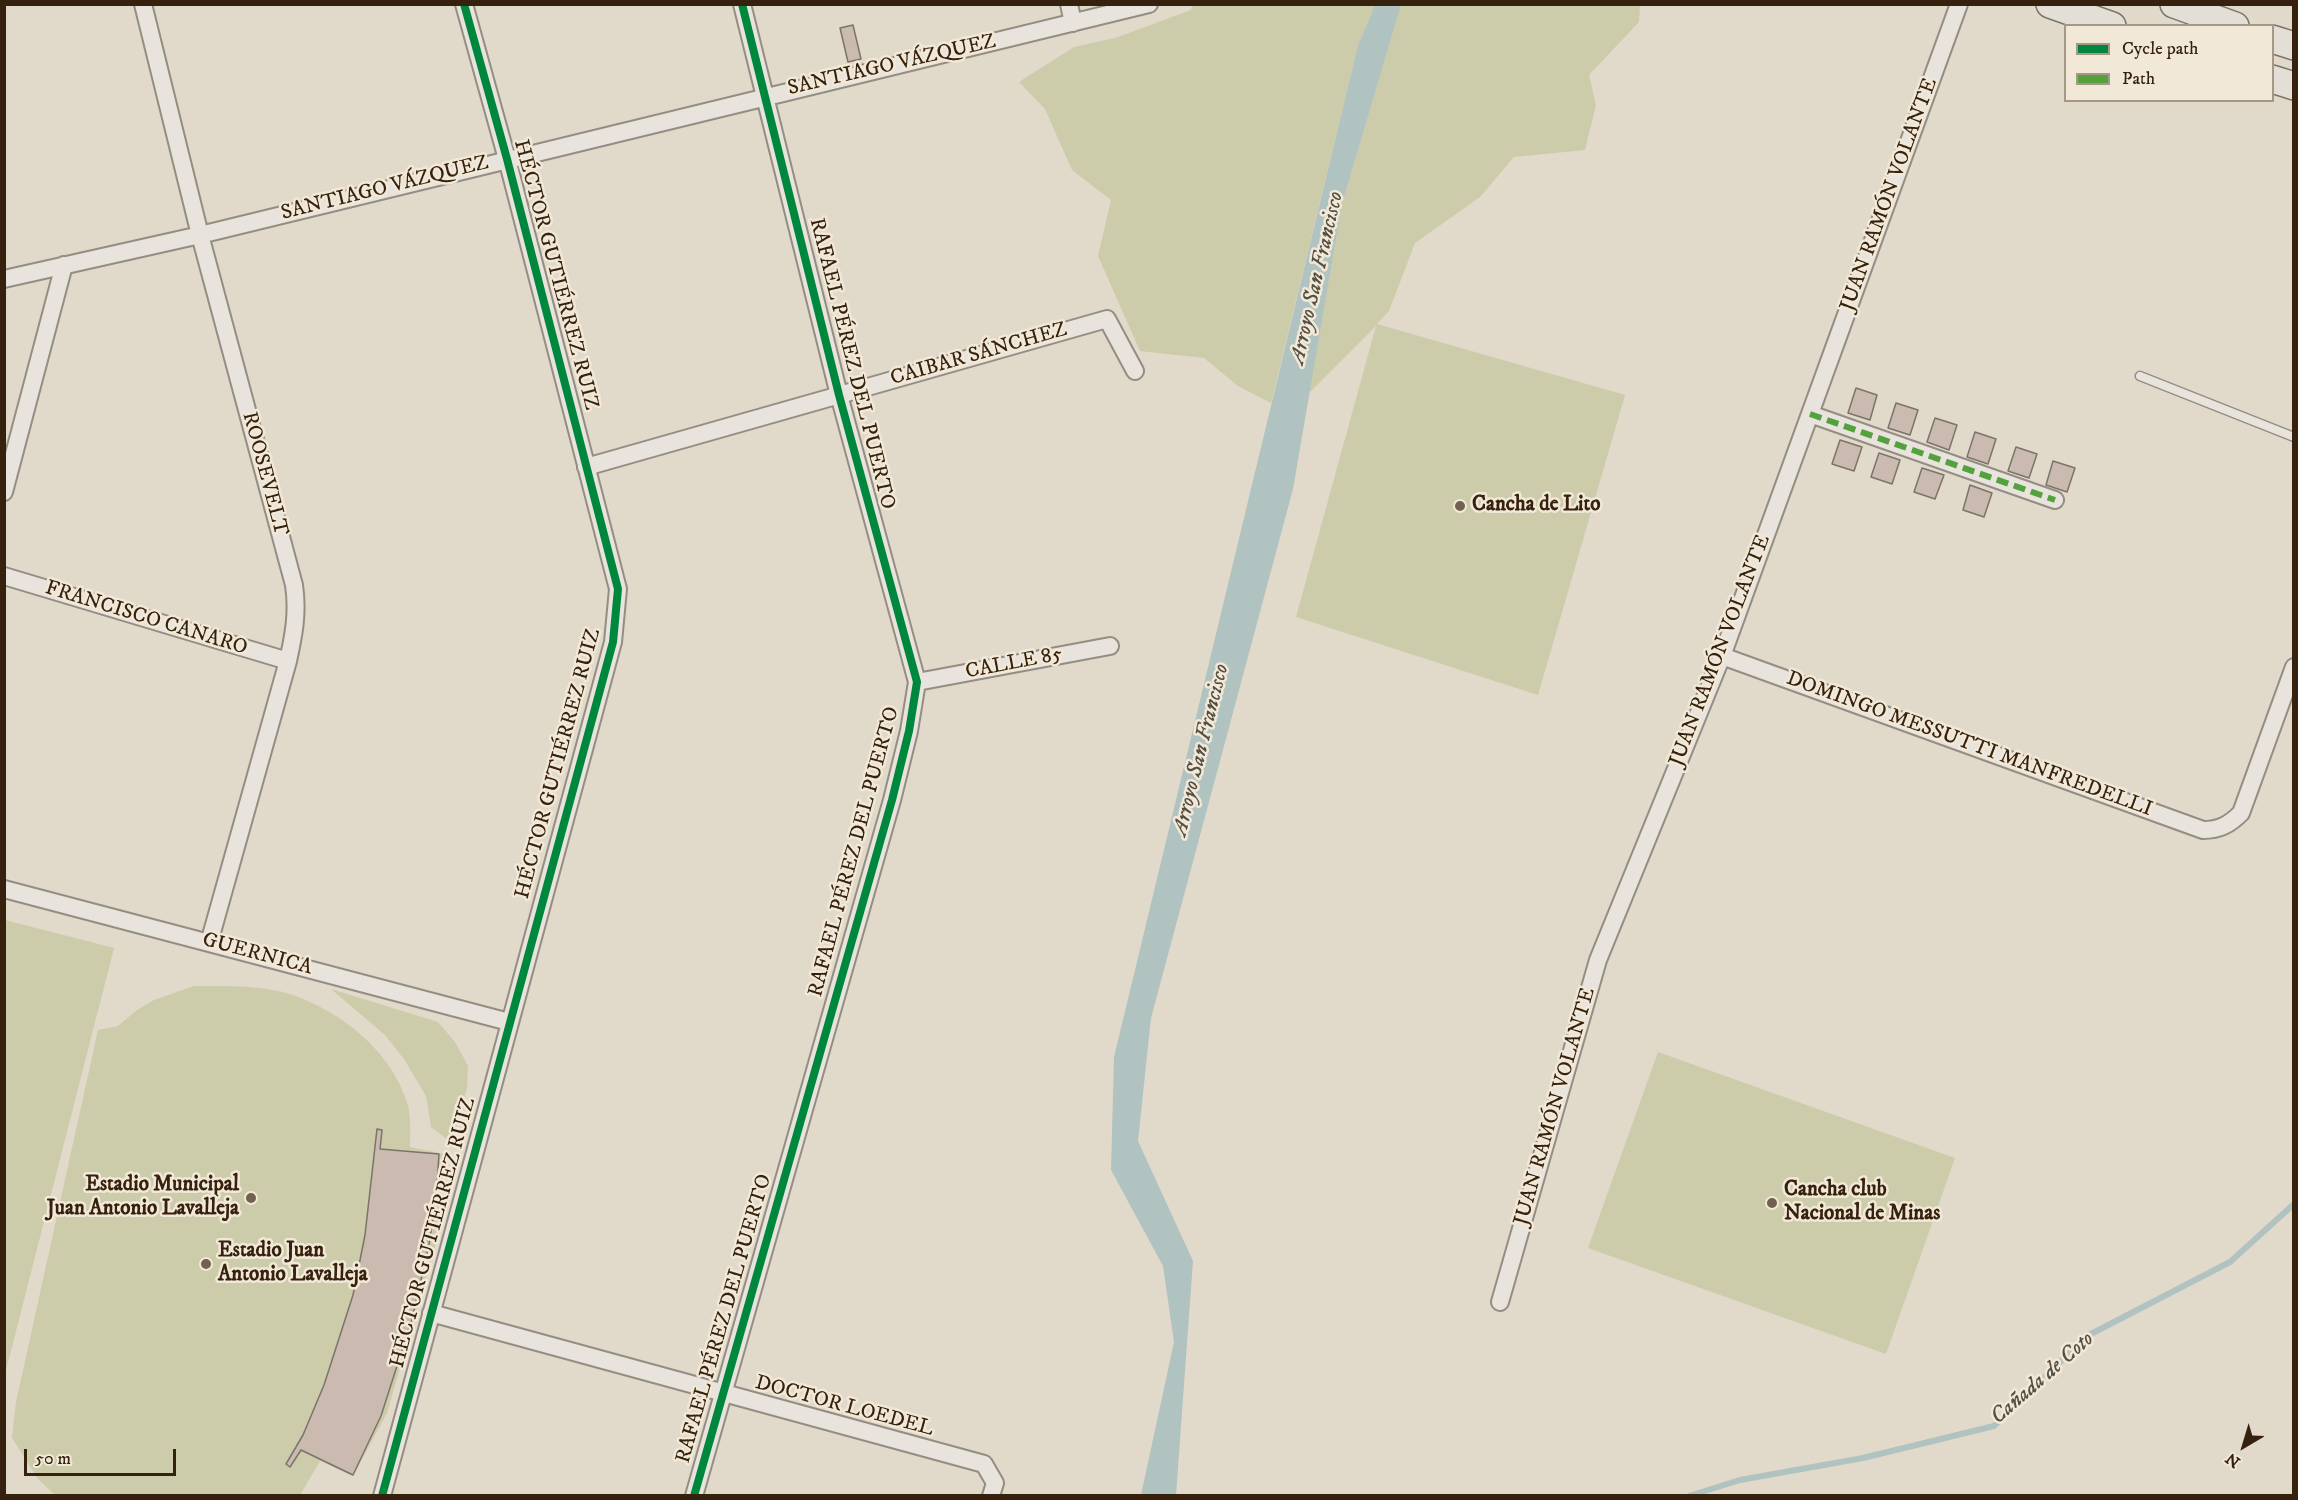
<!DOCTYPE html>
<html>
<head>
<meta charset="utf-8">
<style>
  body { margin:0 }
  #map { position:relative; width:2298px; height:1500px; overflow:hidden; background:#e1d9ca; font-family:"IM FELL DW Pica",serif }
  canvas { display:block }
  .frame { position:absolute; inset:0; border:6px solid #35210d; pointer-events:none }
  .legend { position:absolute; left:2064px; top:24px; width:210px; height:78px; box-sizing:border-box; background:#f1e8d7; border:2px solid #a69886; margin:0; padding:8px 10px; list-style:none; font-size:18px; color:#35210d }
  .legend li { display:flex; align-items:center; gap:12px; height:30px }
  .legend b { width:30px; border:2px solid #a69886 }
  .north { position:absolute; left:2214px; top:1416px; width:60px; height:60px; -webkit-text-stroke:4px #f1e8d7; paint-order:stroke; rotate:218deg; font-size:16px; font-weight:700; line-height:24px; text-align:center; color:#35210d }
  .north::after { content:''; display:block; margin:auto; width:21px; height:27px; background:#35210d; clip-path:polygon(50% 0,100% 100%,50% 72%,0 100%) }
  .scale { position:absolute; left:24px; top:1449px; width:152px; height:27px; box-sizing:border-box; border:3px solid #35210d; border-top:0; padding-left:8px; font-size:18px; line-height:21px; white-space:nowrap; color:#35210d; -webkit-text-stroke:4px #f1e8d7; paint-order:stroke }
</style>
</head>
<body>
<div id="map">
<canvas width="2298" height="1500"></canvas>
<div class="frame"></div>
<ul class="legend">
<li><b style="height:8px;background:#00873e"></b>Cycle path</li>
<li><b style="height:8px;background:#53a23e"></b>Path</li>
</ul>
<div class="north">N</div>
<div class="scale">50 m</div>
</div>
<script>
const g = document.querySelector('canvas').getContext('2d');
g.lineJoin = 'round';
function fill(path, color) { g.fillStyle = color; g.fill(path, 'evenodd'); }
function strokePath(path, color, width, dash) { g.strokeStyle = color; g.lineWidth = width; g.lineCap = dash ? 'butt' : 'round'; g.setLineDash(dash || []); g.stroke(path); }
function label(font, color, halo, rows, align = 'center') {
  g.font = font + ' "IM FELL DW Pica",serif'; g.lineWidth = 5; g.setLineDash([]); g.textBaseline = 'middle'; g.strokeStyle = halo; g.fillStyle = color; for (const [text, x, y, turn = 0] of rows) {
    g.save(); g.translate(x, y); g.rotate((+turn || 0) * Math.PI / 180); g.textAlign = isNaN(turn) ? turn : align; if (halo) g.strokeText(text, 0, 0); g.fillText(text, 0, 0); g.restore();
  }
}
fill(new Path2D(`
  M1401,4L1640,5L1639,22L1589,75L1596,105L1585,150L1514,157L1480,197L1415,243L1389,311L1377,324L1625,395L1538,695L1296,617L1376,326L1309,393L1342,204Z
  M1193,5H1375L1358,45L1271,403L1238,386L1204,358L1140,351L1098,256L1111,200L1072,170L1045,109L1019,82L1074,47L1115,38L1191,10Z
  M5,920L114,948L5,1374L4,920Z
  M194,986C224,986 261,985 290,994C342,1012 392,1051 408,1106C411,1118 410,1134 410,1147L445,1154L436,1243L387,1413L353,1476L320,1461L300,1495H55L38,1479L12,1438L16,1402L98,1030L118,1026L137,1010L154,1000Z
  M331,989L438,1022L455,1042L468,1066L467,1087L452,1143L431,1127L426,1096L404,1059L385,1035Z
  M1658,1052L1955,1158L1886,1354L1588,1248Z`), '#cccbaa');
fill(new Path2D(`
  M1375,5H1401L1342,204L1293,489L1151,1018L1138,1141L1193,1261L1176,1495H1141L1174,1342L1163,1266L1111,1170L1114,1057L1358,45Z`), '#b0c3c0');
strokePath(new Path2D(`
  M1689,1496L1740,1480L1863,1458L1994,1426L2087,1336L2230,1262L2294,1204`), '#b0c3c0', 6);
const building = new Path2D(`
  M853,25L861,59L848,62L840,28Z
  M1856,388L1877,395L1870,420L1848,413Z
  M1896,403L1918,410L1910,435L1888,428Z
  M1935,418L1957,425L1949,450L1927,442Z
  M1975,432L1996,439L1988,464L1967,457Z
  M1840,440L1862,447L1854,471L1832,464Z
  M2016,447L2037,454L2029,478L2008,471Z
  M1879,453L1900,460L1892,484L1871,477Z
  M2053,461L2075,468L2067,492L2046,485Z
  M1922,468L1944,475L1935,499L1914,492Z
  M1970,485L1992,493L1984,517L1963,510Z
  M377,1129L382,1130L380,1149L439,1154L436,1199L429,1245L412,1319L381,1416L353,1475L301,1450L290,1467L286,1464L303,1435L324,1385L353,1295L365,1235Z`);
fill(building, '#cabab0');
strokePath(building, '#7b7469', 1.5);
const service = new Path2D(`
  M2140,376L2294,437`);
const minor = new Path2D(`
  M143,4L200,235L294,585C298,612 294,634 288,661L209,943
  M1069,4L1073,23
  M4,279L200,235L1149,4
  M1810,414L2055,500
  M586,467L1107,319L1135,371
  M4,492L64,265
  M4,576L288,661
  M1722,656L2203,830C2219,830 2229,825 2241,813L2294,667
  M917,682L1110,646
  M4,889L509,1022
  M1500,1302L1598,960L1722,656L1959,4
  M431,1313L984,1464L995,1483L991,1496
  M382,1496L613,642L618,589L507,159L464,4
  M694,1496L892,800L909,731L917,682L839,395L742,4`);
const trunk = new Path2D(`
  M2050,4L2112,26
  M2174,4L2235,26
  M2272,39L2294,46
  M2272,79L2294,86`);
strokePath(service, '#948d82', 11);
strokePath(minor, '#948d82', 20);
strokePath(trunk, '#7b7469', 30);
strokePath(service, '#e8e3dc', 8);
strokePath(minor, '#e8e3dc', 16);
strokePath(trunk, '#e4dfd6', 27);
strokePath(new Path2D(`
  M1810,414L2055,500`), '#53a23e', 6, [12, 6]);
strokePath(new Path2D(`
  M382,1496L613,642L618,589L507,159L464,4
  M694,1496L892,800L909,731L917,682L839,395L742,4`), '#00873e', 8);
for (const [x, y, r, color] of [
  [1460,506,6,"#71614f"],
  [251,1198,6,"#71614f"],
  [1772,1203,6,"#71614f"],
  [206,1264,6,"#71614f"]
]) { const dot = new Path2D(); dot.arc(x, y, r, 0, 2 * Math.PI); g.fillStyle = color; g.fill(dot); strokePath(dot, '#f1e8d7', 2); }
label('21px', '#35210d', '#f1e8d7', [
  ["SANTIAGO VÁZQUEZ",892,66,-13],
  ["SANTIAGO VÁZQUEZ",385,189,-14],
  ["JUAN RAMÓN VOLANTE",1890,195,-70],
  ["HÉCTOR GUTIÉRREZ RUIZ",555,275,75],
  ["CAIBAR SÁNCHEZ",979,355,-16],
  ["RAFAEL PÉREZ DEL PUERTO",851,364,76],
  ["ROOSEVELT",264,474,75],
  ["FRANCISCO CANARO",146,619,17],
  ["JUAN RAMÓN VOLANTE",1721,651,-69],
  ["CALLE 85",1014,664,-11],
  ["DOMINGO MESSUTTI MANFREDELLI",1969,745,20],
  ["HÉCTOR GUTIÉRREZ RUIZ",559,764,-75],
  ["RAFAEL PÉREZ DEL PUERTO",855,852,-75],
  ["GUERNICA",257,955,15],
  ["JUAN RAMÓN VOLANTE",1556,1107,-74],
  ["HÉCTOR GUTIÉRREZ RUIZ",434,1233,-75],
  ["RAFAEL PÉREZ DEL PUERTO",725,1319,-74],
  ["DOCTOR LOEDEL",844,1407,15]
]);
label('bold 21px', '#35210d', '#f1e8d7', [
  ["Cancha de Lito",1472,506],
  ["Estadio Municipal",239,1186,"right"],
  ["Juan Antonio Lavalleja",239,1210,"right"],
  ["Cancha club",1784,1191],
  ["Nacional de Minas",1784,1215],
  ["Estadio Juan",218,1252],
  ["Antonio Lavalleja",218,1276]
], 'left');
label('italic 22px', '#544f42', '#f1e8d7', [
  ["Arroyo San Francisco",1318,278,-77],
  ["Arroyo San Francisco",1202,750,-76],
  ["Cañada de Coto",2043,1379,-41]
]);
</script>
</body>
</html>
